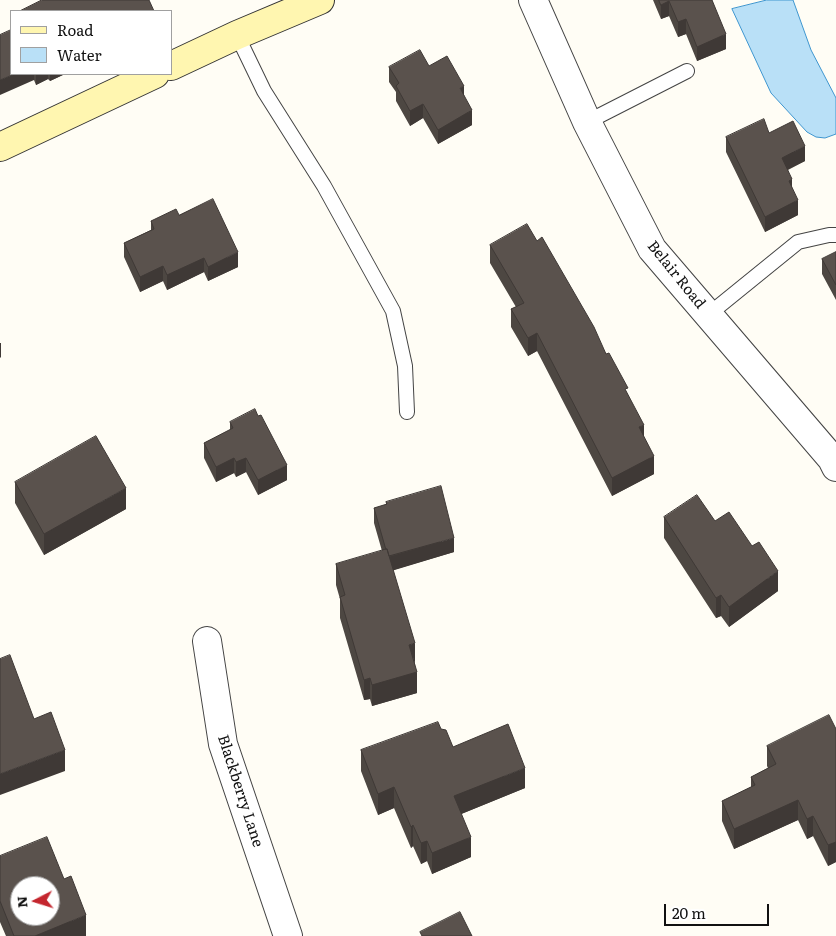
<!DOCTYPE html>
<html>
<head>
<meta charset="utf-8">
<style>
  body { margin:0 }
  #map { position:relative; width:836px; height:936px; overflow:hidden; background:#fffdf5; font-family:Literata,serif }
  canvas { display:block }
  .legend { position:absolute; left:10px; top:10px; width:162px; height:65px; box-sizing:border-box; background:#fff; border:1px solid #a0a0a0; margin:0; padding:6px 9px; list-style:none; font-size:15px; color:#111 }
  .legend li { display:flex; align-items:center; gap:10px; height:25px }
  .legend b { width:25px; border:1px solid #a0a0a0 }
  .north { position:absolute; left:10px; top:876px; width:50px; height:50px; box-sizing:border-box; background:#fff; border:1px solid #a0a0a0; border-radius:50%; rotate:265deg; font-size:14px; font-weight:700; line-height:20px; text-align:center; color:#111 }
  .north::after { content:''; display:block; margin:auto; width:18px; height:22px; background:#c4262e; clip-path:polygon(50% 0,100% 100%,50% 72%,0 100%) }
  .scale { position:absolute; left:664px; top:904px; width:105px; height:22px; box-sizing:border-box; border:2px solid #111; border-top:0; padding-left:6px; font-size:15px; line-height:18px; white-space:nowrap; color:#111; -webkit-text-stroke:4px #fff; paint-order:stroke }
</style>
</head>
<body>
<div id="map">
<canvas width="836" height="936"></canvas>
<ul class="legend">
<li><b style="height:6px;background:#fff6b0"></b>Road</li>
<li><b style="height:14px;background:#b9e0f7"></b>Water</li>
</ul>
<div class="north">N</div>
<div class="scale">20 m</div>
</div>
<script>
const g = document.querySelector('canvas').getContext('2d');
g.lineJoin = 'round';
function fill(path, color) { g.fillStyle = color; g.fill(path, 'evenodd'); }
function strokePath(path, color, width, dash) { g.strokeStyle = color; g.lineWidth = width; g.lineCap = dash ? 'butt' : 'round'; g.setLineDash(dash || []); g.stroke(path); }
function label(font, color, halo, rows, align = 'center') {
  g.font = font + ' Literata,serif'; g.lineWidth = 5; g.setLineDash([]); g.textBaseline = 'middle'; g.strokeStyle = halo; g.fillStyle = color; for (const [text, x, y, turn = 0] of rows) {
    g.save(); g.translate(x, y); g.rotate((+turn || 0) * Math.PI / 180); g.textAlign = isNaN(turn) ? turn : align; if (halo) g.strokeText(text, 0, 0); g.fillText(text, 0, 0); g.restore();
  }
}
const water = new Path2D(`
  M767,0H793L811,50L836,98V134L825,138L816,137L807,132L771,93L732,9Z`);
fill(water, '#b9e0f7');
strokePath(water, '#3f96cf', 1);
const lane = new Path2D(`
  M237,35L264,91L324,186L393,311L405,366L407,412
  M587,122L687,71
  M708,315L798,242L829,235H836`);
const street = new Path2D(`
  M533,0L587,122L652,249L832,459L836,467
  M207,641L223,744L288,936`);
const secondary = new Path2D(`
  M171,66L237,35L320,0
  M0,147L155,74`);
strokePath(lane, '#444', 16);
strokePath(street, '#444', 30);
strokePath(secondary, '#333', 30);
strokePath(lane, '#fff', 14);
strokePath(street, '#fff', 28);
strokePath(secondary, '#fff6b0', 28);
fill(new Path2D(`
  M653,0H712L726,49L697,61L686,34L678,37L669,16L661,19Z
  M429,66L464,95L472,125L438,144L423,118L410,126L396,101V92L389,82V67Z
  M11,74H65L50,81L48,79L36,85L34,80Z
  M769,133L805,161L788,170L798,215L765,232L726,152V137Z
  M179,215L238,267L208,281L204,272L167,290L163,281L140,292L124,257V243L151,230V221Z
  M537,241L606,354L628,395L644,437L654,474L612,496L537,351L528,356L511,327V309L516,307L490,263V245Z
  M836,252V300L822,274V259Z
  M230,422L287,480L258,495L246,472L236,477L234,473L216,482L204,458V443L230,430Z
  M15,482L126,509L44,555L15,503Z
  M386,502L454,552L393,570L415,664L417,693L372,706L370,699L364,700L340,618V599L336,585V564L382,551L374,523V508L386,505Z
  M664,517L715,521L778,591L729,627L721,616L716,618L664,538Z
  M441,729L453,747L525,788L461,814L471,857L432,874L427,861L421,864L413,846L411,848L394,808L378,815L361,771V750Z
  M836,729V862L828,866L813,836L807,839L798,820L734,849L722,821V801L751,787V777L768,768L767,766V746Z
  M0,856L86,936H6L0,922Z`), '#4d4742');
fill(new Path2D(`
  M669,1V16L661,19V5Z
  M686,19V34L678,37V22Z
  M726,34V49L697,61V47Z
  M15,74H34V80L0,95V80Z
  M36,74H48V79L36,85Z
  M50,74H65L50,81Z
  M464,86V100L460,88Z
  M423,104V118L410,126V111Z
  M472,110V125L438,144V130Z
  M805,146V161L782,172V158Z
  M792,179V194L789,181Z
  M798,200V215L765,232V217Z
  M238,252V267L208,281V267Z
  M204,258V272L167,290V275Z
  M163,266V281L140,292V277Z
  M537,333V351L528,356V338Z
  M0,343H1V357L0,358Z
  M644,425V443L639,427Z
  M654,456V474L612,496V478Z
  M234,458V473L216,482V467Z
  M246,458V472L236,477V462Z
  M287,465V480L258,495V480Z
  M126,488V509L44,555V534Z
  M454,538V552L388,572V557Z
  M778,571V591L729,627V607Z
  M721,595V616L716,618V598Z
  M415,643V664L409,645Z
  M417,672V693L372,706V685Z
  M370,678V699L364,700V680Z
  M65,750V771L0,795V774Z
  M525,768V788L454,817V796Z
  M394,787V808L378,815V794Z
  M798,800V820L734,849V829Z
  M813,816V836L807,839V819Z
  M413,825V846L411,848V827Z
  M471,837V857L432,874V853Z
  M427,841V861L421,864V843Z
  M836,842V862L828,866V845Z
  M86,915V936H35Z`), '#3f3936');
const building = new Path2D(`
  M42,0H149L154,11H20Z
  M659,0H712L726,34L697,47L686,19L678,22L669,1L661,5Z
  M11,30V74H15L0,80V35Z
  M420,50L429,66L447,56L464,86L460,88L472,110L438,130L423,104L410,111L396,86L399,83L389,67Z
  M764,119L769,133L793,121L805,146L782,158L792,179L789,181L798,200L765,217L726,137Z
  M213,199L238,252L208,267L204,258L167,275L163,266L140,277L124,243L154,229L151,221L176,209L179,215Z
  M527,224L537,241L542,237L594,327L606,354L609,353L628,388L625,389L644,425L639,427L654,456L612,478L537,333L528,338L511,309L524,303L490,245Z
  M836,252V285L822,259Z
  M255,409L258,416L261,415L287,465L258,480L246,458L236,462L234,458L216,467L204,443L233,428L230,422Z
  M96,436L126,488L44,534L15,482Z
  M441,486L454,538L389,556L387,549L386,550L374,508L387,504L386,502Z
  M697,495L715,521L729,512L752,546L759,542L778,571L729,607L721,595L716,598L664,517Z
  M387,549L415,643L409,645L417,672L372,685L370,678L364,680L340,597L345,595L336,564Z
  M10,655L34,719L51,712L65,750L0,774V659Z
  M829,715L836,729V842L828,845L813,816L807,819L798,800L734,829L722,801L755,785L751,777L776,764L767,746Z
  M438,722L441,729L446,730L453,747L508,724L525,768L454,796L471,837L432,853L427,841L421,843L413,825L411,827L394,787L378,794L361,750Z
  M47,837L64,879L71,876L86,915L35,936H14L0,901V856ZM20,886H50V916H20Z
  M460,912L472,936H422L420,932Z`);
fill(building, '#5a524d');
strokePath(building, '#3f3936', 1);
label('15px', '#111', '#fff', [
  ["Belair Road",676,275,51],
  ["Blackberry Lane",240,791,72]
]);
</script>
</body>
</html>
